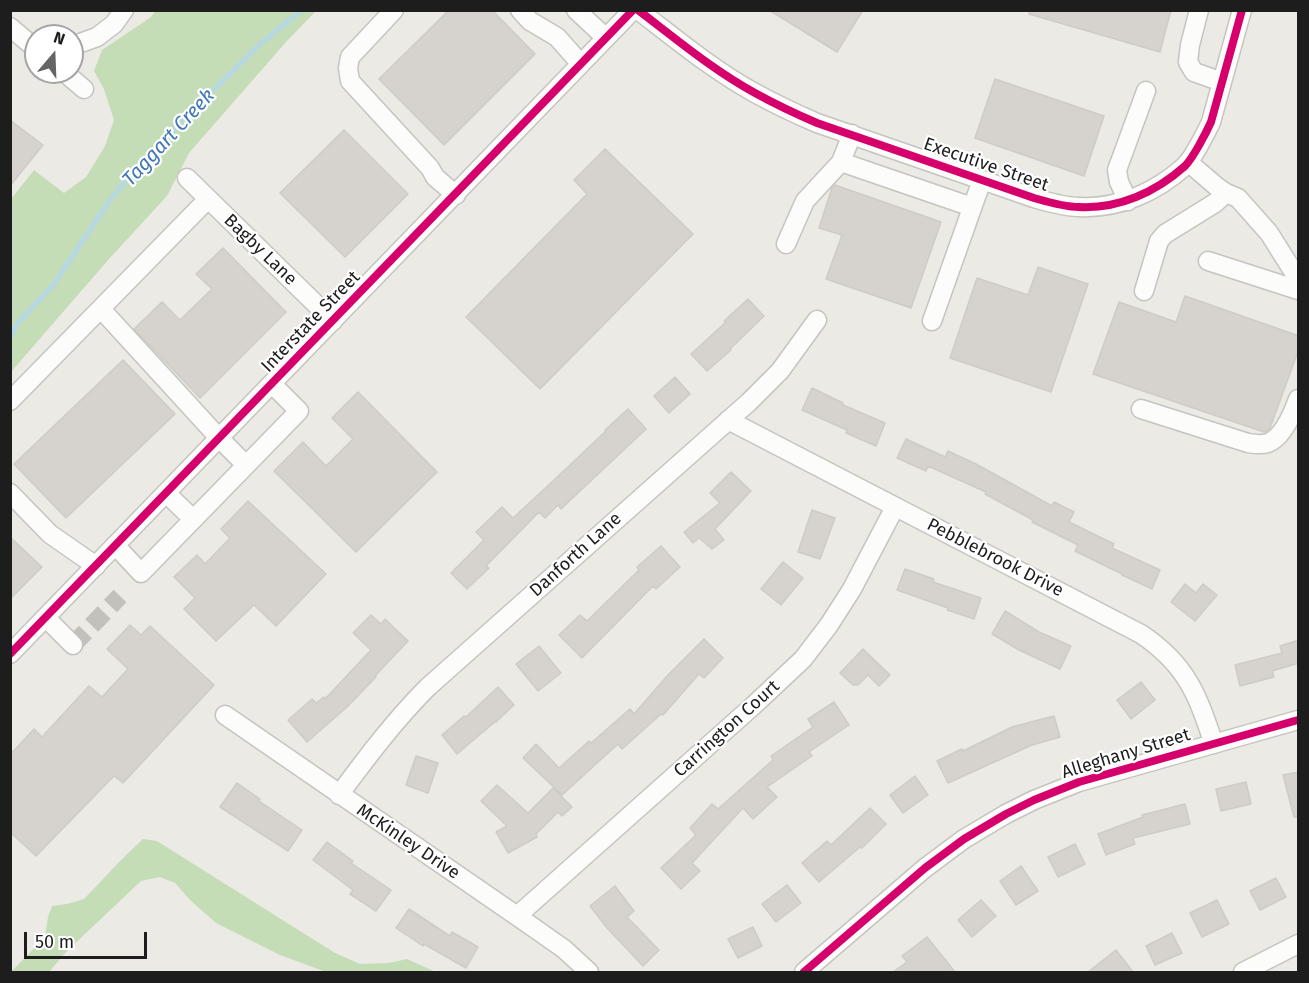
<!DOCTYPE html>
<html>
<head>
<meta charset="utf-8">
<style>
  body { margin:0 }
  #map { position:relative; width:1309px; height:983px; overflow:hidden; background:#eceae4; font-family:"Fira Sans",sans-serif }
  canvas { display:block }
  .frame { position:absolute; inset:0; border:12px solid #1d1d1d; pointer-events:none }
  .north { position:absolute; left:24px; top:24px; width:60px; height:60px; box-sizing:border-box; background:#fff; border:2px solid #a5a5a5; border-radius:50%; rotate:19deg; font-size:16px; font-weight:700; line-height:24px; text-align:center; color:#1d1d1d }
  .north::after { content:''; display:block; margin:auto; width:21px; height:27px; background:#656563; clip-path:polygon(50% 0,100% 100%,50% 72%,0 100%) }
  .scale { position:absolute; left:24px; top:932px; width:123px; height:27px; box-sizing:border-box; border:3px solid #1d1d1d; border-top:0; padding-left:8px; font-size:18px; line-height:21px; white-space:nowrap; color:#1d1d1d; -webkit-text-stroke:4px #fff; paint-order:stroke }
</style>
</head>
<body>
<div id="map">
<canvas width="1309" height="983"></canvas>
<div class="frame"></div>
<div class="north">N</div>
<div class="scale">50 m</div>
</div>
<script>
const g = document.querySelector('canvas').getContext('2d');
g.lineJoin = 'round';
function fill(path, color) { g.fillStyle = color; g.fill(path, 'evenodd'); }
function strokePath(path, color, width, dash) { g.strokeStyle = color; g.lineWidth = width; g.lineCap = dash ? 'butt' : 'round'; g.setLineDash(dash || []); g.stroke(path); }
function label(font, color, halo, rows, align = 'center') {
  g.font = font + ' "Fira Sans",sans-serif'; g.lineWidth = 4.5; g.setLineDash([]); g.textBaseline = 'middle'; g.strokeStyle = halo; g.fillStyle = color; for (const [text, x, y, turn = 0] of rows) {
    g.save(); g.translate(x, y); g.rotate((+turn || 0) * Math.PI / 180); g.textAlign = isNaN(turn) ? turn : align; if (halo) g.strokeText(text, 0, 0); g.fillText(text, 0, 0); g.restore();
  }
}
fill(new Path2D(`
  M155,11H316L286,42L189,153L167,196L109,259L11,372V199L34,170L64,193L86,177L105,146L114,120L104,89L94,71L102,50L151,17Z
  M143,839L157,841L335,953L360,964L389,963L407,959L436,972H326L280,955L216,923L191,901L175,883L160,877L141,881L67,951L49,972H11L45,937L48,917L52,906L67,904L84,899L123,858Z`), '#c4ddb7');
strokePath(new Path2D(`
  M10,338L17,324L54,284L108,203L138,165L260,44L302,10`), '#b5d8e2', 5);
const building = new Path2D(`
  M449,10H492L535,54L444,145L379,79Z
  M769,10H863L837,52Z
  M1030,10H1171L1160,52L1029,14Z
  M995,79L1104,116L1084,176L975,138Z
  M10,120L43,145L10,186Z
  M344,130L408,194L345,257L280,193Z
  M605,149L693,234L540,389L466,317L587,194L574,180Z
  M835,185L941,222L911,308L826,279L842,235L819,228L832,188Z
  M223,248L286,312L200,398L134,329L162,302L180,320L212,289L196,274Z
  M1038,267L1088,284L1051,392L950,358L977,278L1028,295Z
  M1185,296L1299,336V349L1270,428L1267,431L1264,432L1093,374L1119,302L1176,322Z
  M748,299L764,316L730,349L731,350L707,371L691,354L726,322L724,321Z
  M123,360L175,414L66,518L14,464Z
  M675,377L690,394L669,413L654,396Z
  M812,388L843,403V405L885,423L876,446L846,433L847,430L802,410Z
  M358,392L437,472L356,552L274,471L303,442L326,466L353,439L332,418Z
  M628,409L646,429L561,509L558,505L545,518L539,512L486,566L489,568L467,589L451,573L484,540L476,532L502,507L513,518L553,481L606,431L605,430Z
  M906,439L945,457L948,451L976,464L1052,506L1054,502L1074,512L1069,522L1114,544L1112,548L1160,570L1152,589L1122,575V574L1075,551L1078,545L1032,522L1033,520L985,494L986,492L928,466L926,471L897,458Z
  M731,472L751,491L715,529L724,540L712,549L699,538L693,543L684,532L720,503L710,493Z
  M248,501L326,574L276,626L254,605L216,641L184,609L195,598L174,577L197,555L205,564L230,538L221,529Z
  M812,510L835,518L820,559L798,552Z
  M10,537L42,567L10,599Z
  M661,546L680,567L656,589L653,586L582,658L559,635L580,615L587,621L639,570L637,567Z
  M783,562L803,578L781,605L761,589Z
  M905,569L934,579L933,582L981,598L974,619L947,610L948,608L897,590Z
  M1185,584L1196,593L1203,584L1217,595L1195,621L1171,602Z
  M1005,611L1039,632L1071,646L1060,669L1019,650L992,634Z
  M371,615L381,624L385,619L408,641L375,676L376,677L347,707L307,742L288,720L312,699L316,703L324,697L325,699L371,650L353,633Z
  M130,625L141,635L150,626L214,685L123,783L114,776L36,856L10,832V755L34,729L42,737L89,686L102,697L128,669L107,649Z
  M704,639L723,658L704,678L699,674L663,715L661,714L622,749L618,744L562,795L523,758L536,744L559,768L589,741L591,743L630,709L634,714L668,675Z
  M1299,640V663L1272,671L1274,677L1240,686L1235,665L1282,653L1280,646Z
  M539,646L561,673L538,691L516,664Z
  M863,649L890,675L879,686L868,675L858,685H853L840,673Z
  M1141,682L1155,700L1131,719L1117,700Z
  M498,687L514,705L496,722V721L457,754L442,735L464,716L466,717Z
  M834,702L849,725L809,752L812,756L767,787L777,797L753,819L743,808L692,863L700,871L681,889L661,868L696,835L690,828L712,804L718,809L773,760L771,756L813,727L808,719Z
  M1054,716L1060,737L1032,745L948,783L937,761L962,749L963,751L1012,727Z
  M416,756L438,763L428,793L406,785Z
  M1299,772V817H1294L1283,775Z
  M915,776L928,795L903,813L890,795Z
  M1246,782L1251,804L1221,811L1216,789Z
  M237,783L260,799L259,801L302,830L288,851L220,807Z
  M497,785L528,813L553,788L572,807L562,816L558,812L536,834L537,837L508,853L496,832L507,826L481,801Z
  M1185,804L1190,824L1133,838L1135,844L1106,855L1098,834L1143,817L1142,815Z
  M870,808L886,824L862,848L860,847L819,882L802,863L827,841L831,845Z
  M327,842L353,861L351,863L391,890L376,911L350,894L353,890L313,860Z
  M1075,844L1085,864L1058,877L1048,857Z
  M1021,866L1038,891L1016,905L1000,881Z
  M1276,878L1286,897L1260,910L1250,891Z
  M787,885L801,903L776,922L762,904Z
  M615,886L634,911L627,917L659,950L643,966L607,928L590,906Z
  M981,900L996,916L972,937L958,920Z
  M1217,900L1229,924L1202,937L1190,913Z
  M409,909L450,936L452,932L478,947L466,968L424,944L423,946L396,928Z
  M753,927L762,946L738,958L728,939Z
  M1172,933L1182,953L1155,965L1146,946Z
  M927,937L955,972H893L907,962L902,956Z
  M1116,950L1133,972H1088Z`);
fill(building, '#d6d3cf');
strokePath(building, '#cfcbc5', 1.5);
strokePath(new Path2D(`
  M73,645L120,596`), '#c3c1bc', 18, [18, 9]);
const minor = new Path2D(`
  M394,10L350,57L348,68L350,81L430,168L435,177L456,195
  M520,10L530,21L557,37L581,64
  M576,10L606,38
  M638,10C676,39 713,70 755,93C775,104 796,114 817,123L1034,198C1048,202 1064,207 1079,207C1119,209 1156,192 1185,166C1193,158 1206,133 1211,122L1242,10
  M1199,10L1190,45L1188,62L1194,72L1222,82
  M10,27L36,49
  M72,46L97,37L114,24L124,10
  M64,72L84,89
  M852,134L841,162L972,207
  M1188,162L1216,186L1226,193L1238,198L1269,233L1298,279
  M187,178L333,321
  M1128,201L1119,182L1117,170L1146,91
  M786,244L805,201L841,162
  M1208,261L1298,290
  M1144,291L1159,241L1165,234L1215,203L1226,193
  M101,309L220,439L246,465
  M932,321L982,180
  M10,401L208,199
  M1141,409L1248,443C1254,444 1262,445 1268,443C1283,437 1293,413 1298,399
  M728,420L1141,634C1187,665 1197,694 1214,744
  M10,493L50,534L96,566
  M166,493L193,519
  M115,545L141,573L299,411L272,384
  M46,618L73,645
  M10,654L633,10
  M225,715L517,916L564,949L589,972
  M339,795C367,757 395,720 428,687L749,402L780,371L817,320
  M517,916L754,705L803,659L829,625L852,589L895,507
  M804,972L925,868L964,839L1006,814L1034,800L1079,782L1298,720
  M1243,972L1298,944`);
strokePath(minor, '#c4c4c1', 21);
strokePath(minor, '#fcfcfb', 18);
strokePath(new Path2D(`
  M638,10C676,39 713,70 755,93C775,104 796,114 817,123L1034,198C1048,202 1064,207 1079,207C1119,209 1156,192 1185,166C1193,158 1206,133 1211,122L1242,10
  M10,654L633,10
  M804,972L925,868L964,839L1006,814L1034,800L1079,782L1298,720`), '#d6006c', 8);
label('18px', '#1d1d1d', '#fff', [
  ["Executive Street",986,165,19],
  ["Bagby Lane",260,250,44],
  ["Interstate Street",311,322,-46],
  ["Danforth Lane",576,555,-42],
  ["Pebblebrook Drive",995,558,27],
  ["Carrington Court",727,729,-42],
  ["Alleghany Street",1126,754,-17],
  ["McKinley Drive",408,842,34]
]);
label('italic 20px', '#4077b5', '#fff', [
  ["Taggart Creek",169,138,-47]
]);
</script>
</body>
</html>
